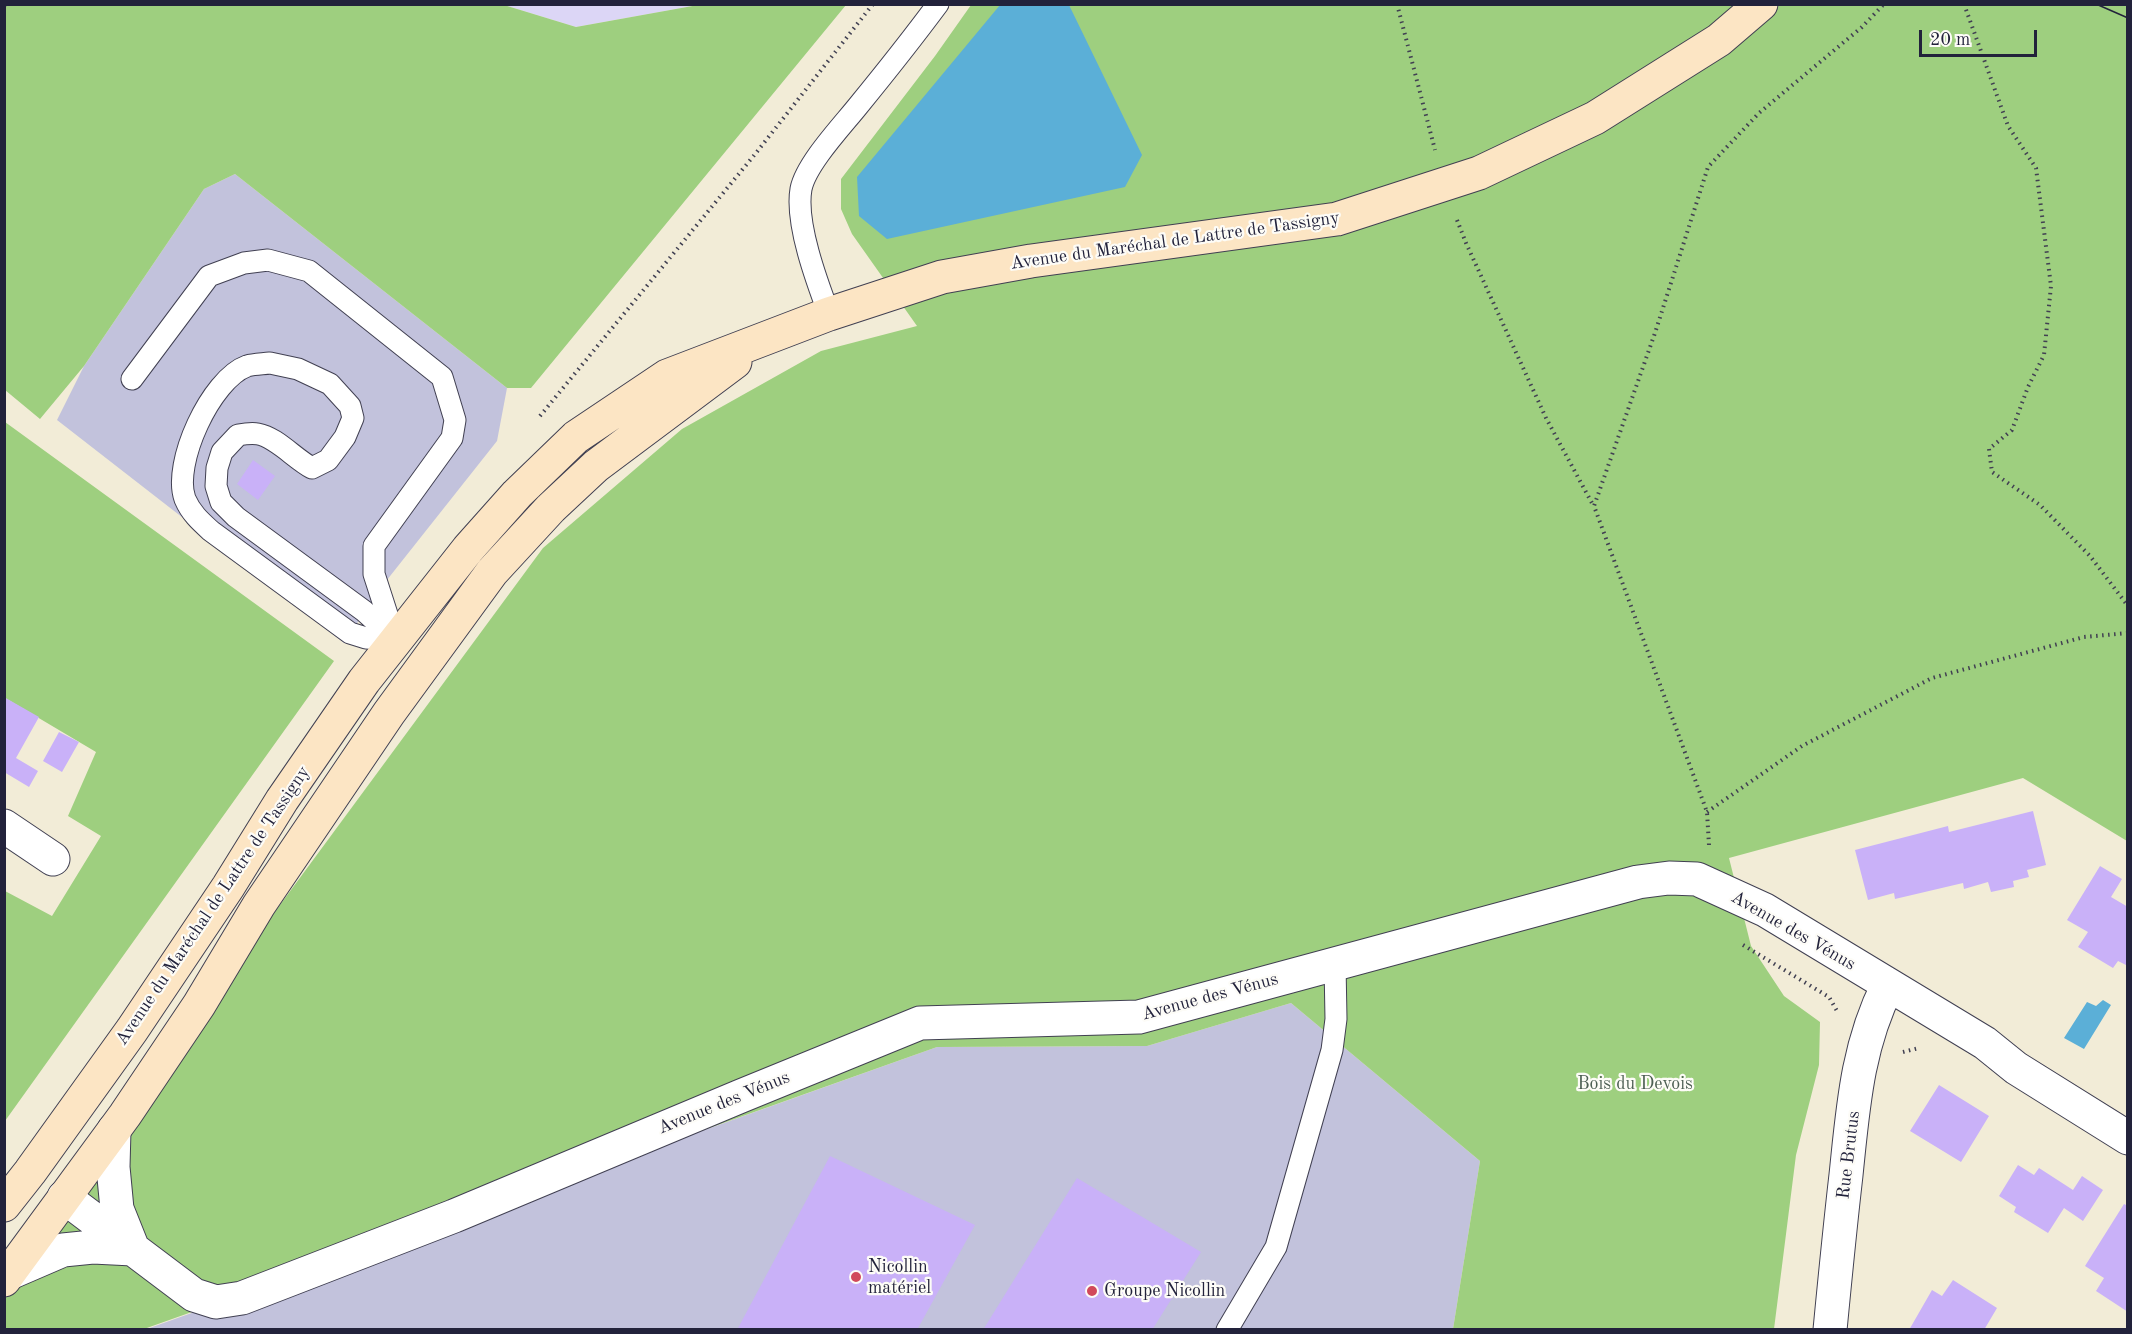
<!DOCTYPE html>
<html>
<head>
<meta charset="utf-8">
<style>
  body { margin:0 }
  #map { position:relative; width:2132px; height:1334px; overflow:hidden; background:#f2ecd7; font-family:"Old Standard TT",serif }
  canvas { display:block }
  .frame { position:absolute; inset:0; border:6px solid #22223b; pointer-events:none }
  .scale { position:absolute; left:1919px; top:30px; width:118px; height:27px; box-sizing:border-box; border:3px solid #22223b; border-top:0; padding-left:8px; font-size:18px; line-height:21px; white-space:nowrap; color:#22223b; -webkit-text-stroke:4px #fdfcf7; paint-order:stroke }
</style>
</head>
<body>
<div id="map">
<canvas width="2132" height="1334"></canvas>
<div class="frame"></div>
<div class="scale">20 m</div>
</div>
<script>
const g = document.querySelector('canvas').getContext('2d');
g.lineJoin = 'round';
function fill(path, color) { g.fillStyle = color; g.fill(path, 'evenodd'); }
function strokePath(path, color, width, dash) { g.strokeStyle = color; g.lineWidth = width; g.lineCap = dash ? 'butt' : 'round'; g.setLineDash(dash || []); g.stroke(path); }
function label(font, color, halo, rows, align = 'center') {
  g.font = font + ' "Old Standard TT",serif'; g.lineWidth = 4.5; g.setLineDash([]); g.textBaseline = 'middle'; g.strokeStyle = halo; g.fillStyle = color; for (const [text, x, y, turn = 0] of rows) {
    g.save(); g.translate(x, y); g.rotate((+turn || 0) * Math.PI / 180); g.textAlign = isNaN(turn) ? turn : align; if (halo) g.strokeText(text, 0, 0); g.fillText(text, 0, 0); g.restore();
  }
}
fill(new Path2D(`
  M504,5H698L576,27Z`), '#dcd6f6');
fill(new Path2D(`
  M235,174L507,388L497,441L379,590L344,643L57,420L84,366L204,189Z
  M1291,1003L1480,1161L1453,1329L144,1330L937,1047L1147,1046Z`), '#c2c2dc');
fill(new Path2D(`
  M504,5L576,27L698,5H846L531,388H507L235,174L204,189L84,366L40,419L5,390V5Z
  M971,5H2127V841L2023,778L1729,858L1751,946L1784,996L1820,1022L1819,1065L1796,1155L1774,1329H1453L1480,1161L1291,1003L1147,1046L937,1047L144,1329L5,1330V1278L543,548L682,429L821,351L917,326L852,234L841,209V179L935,56Z
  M5,422L334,661L5,1121V891L52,916L101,836L68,816L96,752L5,698Z`), '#9ecf7f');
fill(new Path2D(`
  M1000,5H1069L1142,155L1125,187L887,239L859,216L857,177Z
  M2103,1000L2111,1005L2084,1049L2064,1038L2087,1002L2096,1006Z`), '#5bafd7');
fill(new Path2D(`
  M253,460L275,476L258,500L237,484Z
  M4,697L39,717L16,758L38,771L29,787L4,772Z
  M59,732L79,742L62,772L43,761Z
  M2033,811L2046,865L2027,870L2029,877L2013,881L2014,887L1991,892L1988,882L1964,889L1963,883L1895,899L1894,893L1868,900L1855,850L1948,826L1949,832Z
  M2100,866L2122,879L2111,897L2128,907V966L2118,961L2113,968L2078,947L2088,932L2067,920Z
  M1939,1085L1989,1116L1961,1162L1910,1131Z
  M830,1156L975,1225L917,1330H737Z
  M2018,1165L2034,1175L2039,1168L2073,1190L2082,1176L2103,1190L2083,1221L2064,1208L2048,1233L2014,1212L2016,1207L1999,1196Z
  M1077,1178L1201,1252L1152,1330H983Z
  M2124,1204L2128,1206V1312L2096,1291L2104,1278L2085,1266Z
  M1953,1280L1997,1308L1984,1330H1909L1932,1290L1942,1296Z`), '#c9b1f8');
const lane = new Path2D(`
  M829,314C817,282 795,223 801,189C806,164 842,126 858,106C885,73 912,39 938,4
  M270,363L298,369L330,384L350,406L353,418L345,437L328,460L312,468C295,459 276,437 258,434C252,433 244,434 238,435L222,452L217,468L216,486L221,502L236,517L364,611L396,640L366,638L350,633L211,531C200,521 191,513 185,499C172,464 211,379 247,366C254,364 262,364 270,363Z
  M132,379L209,276L244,263L268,260L309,271L442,377L455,420L452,438L374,546V574L394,636
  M1227,1330L1276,1247L1332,1050L1336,1019L1335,964`);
const street = new Path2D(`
  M4,826L53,859
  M114,1130L113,1167L117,1209L133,1249
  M64,1197L194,1295L216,1302L242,1298L454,1216L741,1096L920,1023L1139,1017L1638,882L1669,878L1697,879L1765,910L1985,1043L2016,1068L2128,1138
  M12,1272L63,1250L93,1247L133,1249
  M1830,1330C1835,1278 1840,1227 1846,1175C1853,1108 1857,1046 1888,985`);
const secondary = new Path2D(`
  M4,1205L30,1172L132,1030L228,887L282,800L364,681L468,549L517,494L576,437L667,376L829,314L942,277L1031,261L1337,219L1479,173L1595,118L1719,40L1761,4
  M4,1280L125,1115L199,1005L259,905L389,713L492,572L551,508L596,466L735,362`);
strokePath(lane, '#414052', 23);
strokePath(street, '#414052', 35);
strokePath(secondary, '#414052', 35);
strokePath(new Path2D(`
  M1397,4L1435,150
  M1964,4L2008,126L2036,168L2051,286L2044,355L2028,387L2012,430L1989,449L1992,472L2040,505L2090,556L2128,606
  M4,6L6,4
  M1457,220L1466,243L1546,418L1593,505
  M540,416L756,153L873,4
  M1707,812L1802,746L1932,678L2084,637L2128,633
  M1709,845L1707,812L1594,506L1655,333L1708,167L1759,113L1862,27L1884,4
  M1743,945L1829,997L1837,1011
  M1903,1052L1919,1048`), '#414052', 4, [1.5, 4.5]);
strokePath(lane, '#fff', 21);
strokePath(street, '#fff', 33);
strokePath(secondary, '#fce5c4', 33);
strokePath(new Path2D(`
  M2096,4L2128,18`), '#22223b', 1.5);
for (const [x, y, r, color] of [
  [856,1277,6,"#d1495b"],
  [1092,1291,6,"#d1495b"]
]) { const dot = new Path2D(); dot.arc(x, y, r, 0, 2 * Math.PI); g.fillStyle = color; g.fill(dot); strokePath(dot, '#fdfcf7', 2); }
label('18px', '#22223b', '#fdfcf7', [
  ["Avenue du Maréchal de Lattre de Tassigny",1175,241,-8],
  ["Avenue du Maréchal de Lattre de Tassigny",213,906,-56],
  ["Avenue des Vénus",1793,931,30],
  ["Avenue des Vénus",1210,997,-15],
  ["Avenue des Vénus",724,1103,-22],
  ["Rue Brutus",1849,1155,-83]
]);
label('18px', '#4d5f53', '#fdfcf7', [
  ["Bois du Devois",1635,1084]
]);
label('18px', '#22223b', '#fdfcf7', [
  ["Nicollin",868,1267],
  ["matériel",868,1288],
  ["Groupe Nicollin",1104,1291]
], 'left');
</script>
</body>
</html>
